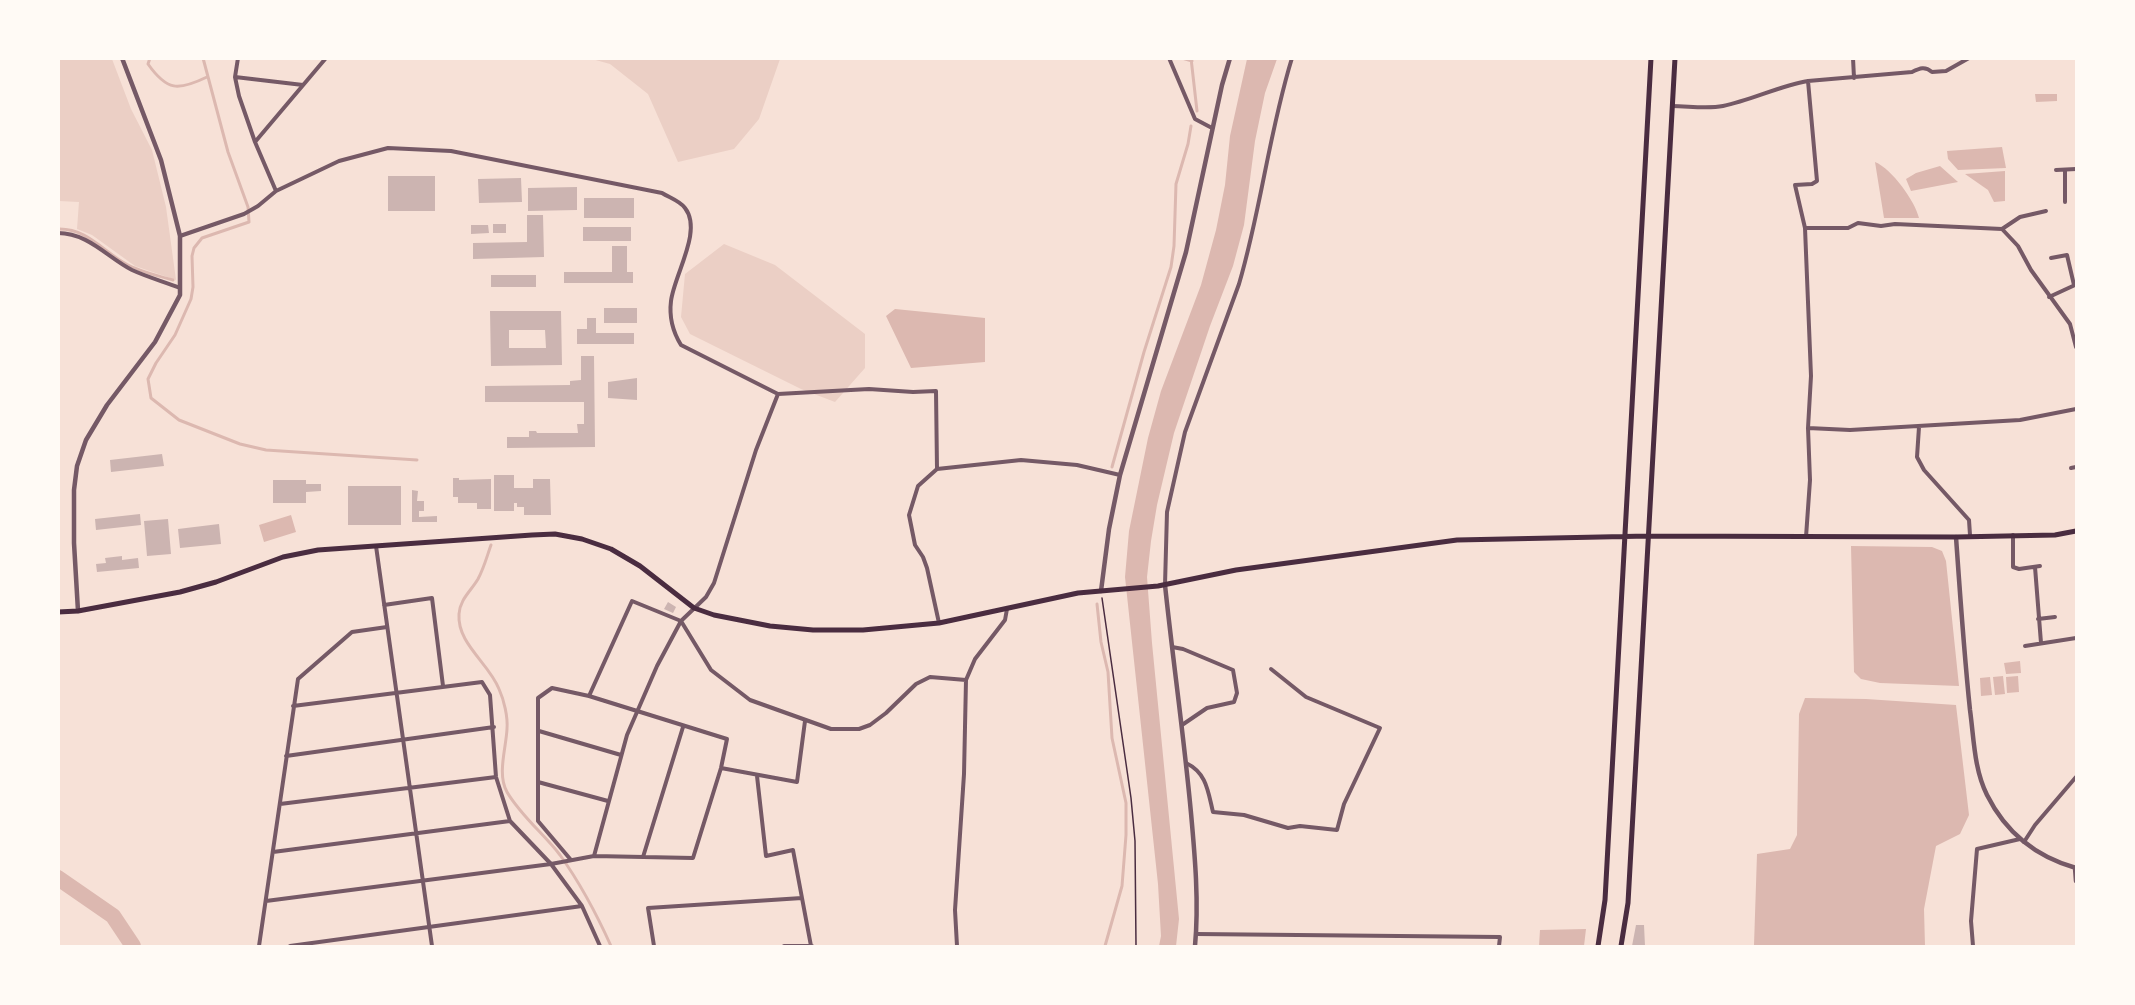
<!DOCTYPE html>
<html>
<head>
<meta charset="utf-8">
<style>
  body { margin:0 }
  #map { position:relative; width:2135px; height:1005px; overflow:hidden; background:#f7e1d7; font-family:"Archivo Narrow",sans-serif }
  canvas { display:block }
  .frame { position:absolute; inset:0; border:60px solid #fffaf5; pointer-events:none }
</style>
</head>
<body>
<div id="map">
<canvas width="2135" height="1005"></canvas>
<div class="frame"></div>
</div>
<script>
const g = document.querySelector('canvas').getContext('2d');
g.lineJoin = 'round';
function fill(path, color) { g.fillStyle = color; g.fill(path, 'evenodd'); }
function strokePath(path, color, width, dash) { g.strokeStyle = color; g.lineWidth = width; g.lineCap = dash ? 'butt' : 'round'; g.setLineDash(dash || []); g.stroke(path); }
fill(new Path2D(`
  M59,58L112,59L131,109L152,150L166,207L176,280L135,266L92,235L77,229L79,202L59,201Z
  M592,59H780L759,119L734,149L678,162L648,94L610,64Z
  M724,244L775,265L865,334V368L835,402L801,389L690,334L681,317L685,274Z`), '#ebcfc5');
fill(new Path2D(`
  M1247,59H1277L1265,93L1255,141L1244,225L1233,266L1210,326L1174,433L1157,505L1151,541L1147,577L1152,643L1179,919L1176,946H1159L1161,936L1158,884L1125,577L1129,531L1148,438L1161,391L1201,285L1216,230L1225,185L1230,136Z
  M2035,94H2057V101L2036,102Z
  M2002,147L2006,168L1958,170L1948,159L1947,151Z
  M1875,162C1892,169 1915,201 1919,218H1884Z
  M1940,166L1958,182L1911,191L1906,179L1916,173Z
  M2005,171V201L1994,202L1988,190L1965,174Z
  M895,309L985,318V362L911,368L886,316Z
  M291,515L296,532L264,542L259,525Z
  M1851,546L1932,547L1942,551L1946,561L1959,686L1880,683L1861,679L1854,672Z
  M2020,661L2021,673L2006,674L2004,663Z
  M2003,676L2005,694L1995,695L1993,677Z
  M2018,676L2019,692L2007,693L2006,677Z
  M1990,677L1992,695L1981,696L1980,678Z
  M1805,698L1866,699L1956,705L1969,815L1960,834L1936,846L1924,909L1925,946H1755L1754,945L1757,854L1790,849L1797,835L1799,714Z
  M1586,929L1584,946H1539L1540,930Z`), '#dcb8b0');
strokePath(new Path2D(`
  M150,58L148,64C167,91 178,91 207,77
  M203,58L228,152L248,207L249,222L202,238L194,248L192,256L193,287L191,299L175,335L156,363L148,379L151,398L179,420L240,444L266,450L417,460
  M1182,58L1192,61
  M1191,58L1197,111
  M58,229C88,228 104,253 128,265C142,272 158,276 173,280
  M1112,467L1144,352L1171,267L1174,246L1176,184L1188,144L1191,126
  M491,545C487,556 484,568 478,579C471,591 460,599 459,614C457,644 489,663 499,689C504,700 508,717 507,729C506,749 497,774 507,792C521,816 544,834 560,855C580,883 597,915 611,946
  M1097,604L1101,642L1108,672L1112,738L1126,803V835L1122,886L1105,946`), '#dcb8b0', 3);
strokePath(new Path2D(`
  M58,878L113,916L133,946`), '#dcb8b0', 16);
fill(new Path2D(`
  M388,176H435V211H388Z
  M521,178L522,202L479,203L478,179Z
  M577,187V210L528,211V188Z
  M584,198H634V218H584Z
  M527,215H543L544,257L473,259V243L527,242Z
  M493,224H506V233H493Z
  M471,225H488L489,233L471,234Z
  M583,227H631V241H583Z
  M612,246H627V272H633V283H564V272H612Z
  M491,275H536V287H491Z
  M604,308H637V323H604Z
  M490,311H561L562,365L491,366ZM509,330H545L546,348H509Z
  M587,318H596V333H634V344H577V329H587Z
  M581,356H594L595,447L507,448V437H529V431H536L537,433H578L577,424H584V402H485V386L570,385V381L581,380Z
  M637,378V400L608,398V382Z
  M162,454L164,466L111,472L110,460Z
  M494,475H514V488H533V479H550L551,515H524V507H517V503H514V511H494Z
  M453,478H459V480L491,479V509H477V503H458V497H453Z
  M273,480H306V484H321V491L306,492V503H273Z
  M348,486H401V525H348Z
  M412,490L418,491L417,501H424V511H419V517L437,516V522H412Z
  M140,514L141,525L96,530L95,519Z
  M168,519L171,554L147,556L144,521Z
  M219,524L221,544L180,548L178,529Z
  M122,556V560L138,558L139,568L97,572L96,564L106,563L105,558Z
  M668,602L676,607L673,613L664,609Z
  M1636,925H1644L1645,946H1632Z`), '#ccb4b1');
strokePath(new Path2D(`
  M1102,598L1131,798L1135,841L1136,946`), '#4a2c40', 1.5);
strokePath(new Path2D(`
  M238,58L235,77L239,96L255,142L276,191
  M1169,58L1195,119L1212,128
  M1853,58L1854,78
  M235,77L303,85
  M1672,106C1688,106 1707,109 1723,106C1752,100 1779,86 1808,81L1912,72C1920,68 1925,66 1932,72L1946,71L1969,58
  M255,142L326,58
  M2056,170L2076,169
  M2065,170V202
  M1805,228H1848L1858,223L1881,226L1895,224L2002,229L2018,246L2031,270L2070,324L2076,347
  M2002,229L2020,217L2046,211
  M58,233C88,233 107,257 132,270C147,277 165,282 180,288
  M180,236L244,214L258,206L276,191L339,161L388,148L451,151L662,193C670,198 680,201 685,208C703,231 674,275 671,301C669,317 673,332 681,345L778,394L869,389L913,392L936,391L937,469L1021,460L1077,465L1120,475
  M2051,258L2067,255L2074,285
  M2049,297L2075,285
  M1919,427L1917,457L1924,470L1969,520L1970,535
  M1808,428L1850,430L2020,420L2076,409
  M2071,468L2076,467
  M937,469L918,486L909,515L915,545L923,557L927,568L939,623
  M2013,535V567L2019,569L2040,566
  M1806,537L1810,480L1808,428L1811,376L1805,228L1795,185L1812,184L1817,181L1808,81
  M376,546L432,946
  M2035,567L2041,643
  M1165,585L1167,512L1185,432L1239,284C1261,210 1269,132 1292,58
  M384,605L432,598L443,686
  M2038,619L2055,617
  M2025,646L2076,638
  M1172,647L1183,649L1233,670L1237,693L1234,702L1207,708L1182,725
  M589,696L632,601L681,621L711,670L750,700L831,729H859L870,725L886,713L916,684L930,677L966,680
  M293,706L482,682L490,695L496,777L510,821L551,864L582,906L600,946
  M539,731L621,755
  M286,756L494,727
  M1186,763C1207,773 1208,792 1213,812L1244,815L1288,828L1300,826L1337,830L1344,804L1380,728L1306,697L1271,669
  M721,768L797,782L805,721
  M757,776L766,856L793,850L811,946
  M538,782L608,801
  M280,804L496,777
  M2024,842L2035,825L2076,777
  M273,852L510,821
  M594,856L627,735L657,666L681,621L706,597L714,583L756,450L778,394
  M643,857L683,727
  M266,901L551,864L594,856L693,858L721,768L727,739L589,696L552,688L538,698V821L571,860
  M1196,934L1500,937L1499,946
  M259,946L298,679L352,632L387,627
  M290,946L582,906
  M654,946L648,908L802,898
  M784,946H812
  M957,946L955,910L964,774L966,680L975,659L1005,620L1007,609
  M1973,946L1971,921L1977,849L2020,839`), '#755966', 4);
strokePath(new Path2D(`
  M1956,537C1960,594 1964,653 1970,710C1974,739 1974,769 1987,795C2006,833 2037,857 2076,868
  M1165,585C1173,661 1184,737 1191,813C1195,857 1199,902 1195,946
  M1101,591L1109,529L1120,475L1186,252L1222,85L1230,58
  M78,611L74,543V490L77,466L86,440L107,405L155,342L180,295V236L161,160L122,58
  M2075,868L2076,881`), '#755966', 4.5);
strokePath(new Path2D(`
  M58,612L78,611L180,592L216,582L283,557L318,550L532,535L555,534L582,539L611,549L640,566L694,608L714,615L770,626L813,630H863L939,623L1078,593L1158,586L1236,570L1457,540L1648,536L1956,537L2055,535L2076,531
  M1598,946L1605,900L1651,58
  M1621,946L1628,903L1675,58`), '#4a2c40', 5);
</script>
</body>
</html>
